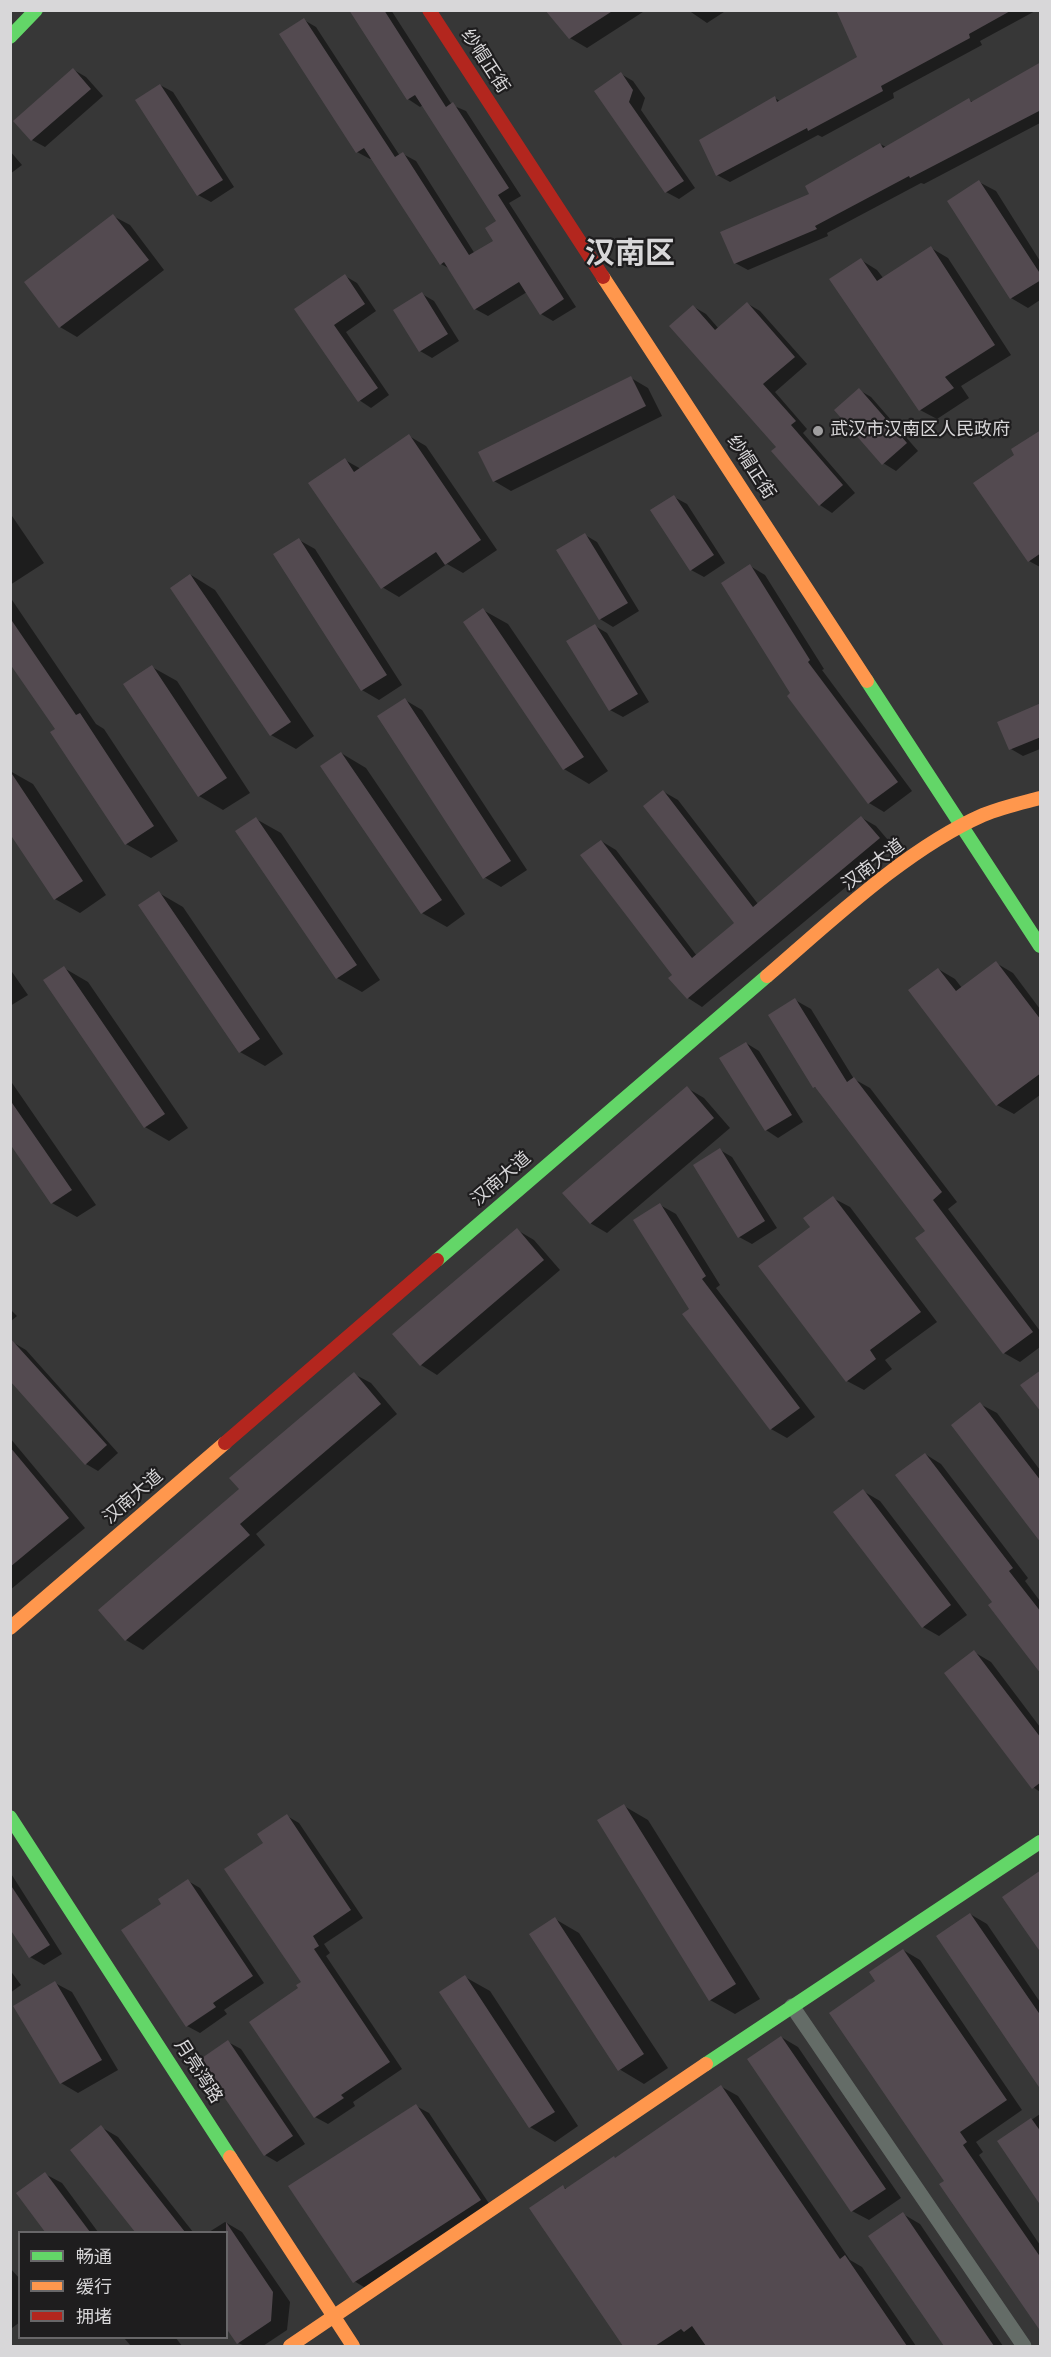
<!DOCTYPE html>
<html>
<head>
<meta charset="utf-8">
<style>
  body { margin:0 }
  #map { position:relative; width:1051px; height:2357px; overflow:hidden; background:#373737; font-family:"Source Sans 3","Noto Sans SC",sans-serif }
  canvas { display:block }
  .frame { position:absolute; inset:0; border:12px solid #d8d7d9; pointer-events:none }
  .legend { position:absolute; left:18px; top:2231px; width:210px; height:108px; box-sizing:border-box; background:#1e1d1e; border:2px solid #686769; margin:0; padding:8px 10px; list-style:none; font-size:18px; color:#d8d7d9 }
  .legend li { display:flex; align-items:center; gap:12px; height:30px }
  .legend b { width:30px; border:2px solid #686769 }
</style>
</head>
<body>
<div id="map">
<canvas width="1051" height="2357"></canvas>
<div class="frame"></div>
<ul class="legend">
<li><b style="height:8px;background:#63d668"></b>畅通</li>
<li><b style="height:8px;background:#ff974d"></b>缓行</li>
<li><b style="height:8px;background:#b3261e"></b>拥堵</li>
</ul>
</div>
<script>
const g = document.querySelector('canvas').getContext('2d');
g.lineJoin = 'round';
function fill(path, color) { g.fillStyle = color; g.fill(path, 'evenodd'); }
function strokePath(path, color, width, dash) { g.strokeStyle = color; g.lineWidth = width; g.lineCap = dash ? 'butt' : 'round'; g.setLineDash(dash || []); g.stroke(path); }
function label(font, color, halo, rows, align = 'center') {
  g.font = font + ' "Source Sans 3","Noto Sans SC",sans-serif'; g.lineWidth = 4.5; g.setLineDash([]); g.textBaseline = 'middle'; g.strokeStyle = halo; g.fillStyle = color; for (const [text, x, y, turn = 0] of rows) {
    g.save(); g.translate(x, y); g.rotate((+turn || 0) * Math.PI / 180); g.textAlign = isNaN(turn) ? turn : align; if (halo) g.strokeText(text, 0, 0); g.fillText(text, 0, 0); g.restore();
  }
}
fill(new Path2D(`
  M350,10H391L452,105L466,111L521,196L509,203L576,307L553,321L541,314L527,292L488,316L475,309L450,269L441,264L372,158L370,159L357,152L304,20L316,27L400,156L403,154L416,161L475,254L495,241L498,222L423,105L420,107L408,99Z
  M547,10H646L587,48L570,38Z
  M688,10H727L707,23Z
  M837,10H1037L980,41L982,45L893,93L894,98L822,137L818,135L730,182L717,175L701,140L775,98L781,102L859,57Z
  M1040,64V123L924,184L921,183L827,233L828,236L748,270L735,263L811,195L880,144L886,147L969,100L973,102Z
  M74,70L86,77L103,96L45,147L32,140L16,121Z
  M621,74L633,81L645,98L641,110L695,188L679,199L666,192L596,91Z
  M160,85L173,92L234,187L211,202L198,195Z
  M10,151L22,165L10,174Z
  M979,182L996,191L1040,261V300L1028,308L1011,298Z
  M113,216L130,225L164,270L77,337L60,327L26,283Z
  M931,248L948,258L1011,355L961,386L969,398L937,419L920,410L861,260L877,270L884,279Z
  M345,276L357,283L376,311L346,332L389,395L371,408L359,400L296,310Z
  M422,294L434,301L459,341L432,358L420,351Z
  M748,304L760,311L807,364L775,392L807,429L803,433L855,493L832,513L820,505L773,452L778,448L694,307L706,314L719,329Z
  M631,378L648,388L662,416L511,491L494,481Z
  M859,390L871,397L918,451L896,471L883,463Z
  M1040,432V567L1029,561L1016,455Z
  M409,436L426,446L497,550L463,573L447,564L399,597L382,587L345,460L361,469Z
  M674,497L687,504L725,563L704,577L691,570Z
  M10,513L44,563L10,585Z
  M585,535L597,542L639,611L613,627L600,619L558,551Z
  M299,540L315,549L402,685L379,700L362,690Z
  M750,566L765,575L824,669L822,670L912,791L884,812L869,803L792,694Z
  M191,575L215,590L314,736L296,749L271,735Z
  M10,597L96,724L104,729L178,841L151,858L126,844L57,730L10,661Z
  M483,610L508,624L608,771L589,784L564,769L465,623Z
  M595,626L607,633L649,702L623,717L610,710Z
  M152,667L177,681L250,793L223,810L199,796Z
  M405,700L422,710L527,870L501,887L484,877Z
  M1040,704V749L1023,756L1011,749Z
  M341,753L366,768L465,914L447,927L422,913Z
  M10,771L33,784L106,895L80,913L55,899L10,832Z
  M664,792L678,800L758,904L862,818L876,826L894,847L702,1007L688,998L601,841L616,850L697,956L736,923Z
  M256,819L281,833L380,980L362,992L337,978Z
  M159,893L183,907L283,1054L265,1066L240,1052Z
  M996,963L1013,973L1040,1009V1095L1014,1114L997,1105L938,969L955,979L962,988Z
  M64,968L88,982L188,1128L169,1141L145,1127Z
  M10,969L28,995L10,1006Z
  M795,1000L811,1009L854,1079L870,1088L957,1202L948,1209L1040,1331V1347L1020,1362L1004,1353L917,1239L927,1232L819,1089L814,1087Z
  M746,1043L759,1051L803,1122L778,1138L766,1130Z
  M10,1080L96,1205L77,1217L52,1203L10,1142Z
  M687,1088L704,1098L730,1128L607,1233L590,1223Z
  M720,1150L732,1157L777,1228L752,1244L739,1237Z
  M833,1198L850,1207L937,1322L885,1360L892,1369L864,1390L847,1381L812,1227Z
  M660,1205L676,1214L720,1285L716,1288L815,1417L787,1438L771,1429L684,1315L691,1310Z
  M517,1230L534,1240L560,1270L437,1375L421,1365Z
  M10,1309L17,1316L10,1322Z
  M14,1343L26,1350L118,1453L98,1471L86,1464Z
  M354,1374L371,1383L397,1414L256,1534L265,1545L143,1650L126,1640L100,1610L241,1489Z
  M980,1404L997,1413L1040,1470V1539Z
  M10,1438L85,1528L10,1590Z
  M925,1454L941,1464L1028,1578L1025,1581L1040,1601V1671L994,1603Z
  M863,1491L880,1501L967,1615L939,1636L923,1627Z
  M974,1652L991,1662L1040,1727V1792L1033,1787Z
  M624,1806L648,1820L760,1999L735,2014L710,2000Z
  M287,1816L299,1823L363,1918L324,1944L330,1953L326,1956L402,2069L353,2102L355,2106L328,2124L315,2117L301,1989L303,1982Z
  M10,1872L62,1954L44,1965L30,1957L10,1926Z
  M188,1881L200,1888L264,1983L224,2010L227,2014L200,2033L187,2026L164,1904Z
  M970,1914L987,1924L1040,2002V2087Z
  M555,1919L579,1933L668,2068L644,2084L619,2069Z
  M903,1950L920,1960L1022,2110L976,2142L983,2152L979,2155L1040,2245V2330L946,2181L877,1982Z
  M10,1970L21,1985L10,1993Z
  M465,1977L490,1991L578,2126L555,2142L530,2127Z
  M55,1983L72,1992L118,2070L78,2093L61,2083Z
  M781,2037L798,2047L901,2198L869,2220L852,2211Z
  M228,2042L241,2049L305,2144L277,2162L265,2155Z
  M722,2087L738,2096L850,2260L862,2267L916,2346H626L531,2209L563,2187L567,2189L616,2159Z
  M416,2106L429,2113L492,2208L367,2289L354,2281Z
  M1040,2114V2203L999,2142Z
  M101,2127L118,2137L193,2232H137L72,2150Z
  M45,2174L62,2183L98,2232H47L18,2193Z
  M903,2214L920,2224L1003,2346H946L870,2236Z
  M225,2222L242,2232L290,2302L287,2330L263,2346H245L238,2343L226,2232H209Z
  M10,2268L20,2279V2322L12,2328Z
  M124,2338H176L182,2346H131Z`), '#0007');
fill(new Path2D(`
  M349,10H384L446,107L453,102L509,188L498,195L564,299L540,315L519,282L474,310L444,262L440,265L364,148L356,153L279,34L304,18L395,157L403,152L469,255L493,241L485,228L496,221L415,95L407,100Z
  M545,10H614L569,39Z
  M836,10H1012L969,34L970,38L881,86L883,91L808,131L807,128L716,176L699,140L775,96L777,102L857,57Z
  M1041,62V110L910,178L909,176L815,226L817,229L734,264L720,232L809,194L805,186L880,143L883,148L969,98L971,102Z
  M73,68L91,89L31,141L13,121Z
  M621,72L633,90L629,102L684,181L665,193L594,91Z
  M160,84L223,180L197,196L135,100Z
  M979,180L1041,275V280L1010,299L947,201Z
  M113,214L149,260L59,328L24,282Z
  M931,246L995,345L945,377L954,388L919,411L829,279L861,258L877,281Z
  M345,274L365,304L334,325L378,388L358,402L294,309Z
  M422,292L448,334L419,352L393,310Z
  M747,302L795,357L763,384L796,421L791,425L843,485L819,506L771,451L776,447L669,326L693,305L715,330Z
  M631,376L646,406L493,482L478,452Z
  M859,388L907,443L882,465L834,410Z
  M1041,430V553L1028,562L973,483L1014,455L1011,449Z
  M409,434L481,540L445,565L436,552L381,589L308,483L345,458L354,472Z
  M674,495L714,555L690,571L650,510Z
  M585,533L628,603L599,620L556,550Z
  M299,538L387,675L361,691L273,554Z
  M750,564L810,660L808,662L898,782L868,804L787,696L790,693L721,583Z
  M190,574L291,722L270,736L170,588Z
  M483,608L584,757L563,770L463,622Z
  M10,618L76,715L80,713L154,826L125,845L50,732L55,729L10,664Z
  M595,624L638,694L609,711L566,641Z
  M152,665L227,778L198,797L123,684Z
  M405,698L511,861L483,879L377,716Z
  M1041,703V737L1009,750L997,722Z
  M341,752L442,900L421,914L320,766Z
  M10,771L83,881L54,900L10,834Z
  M663,790L753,907L861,816L880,838L687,999L668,978L672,975L580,855L601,840L692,958L734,923L643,806Z
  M256,817L357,965L336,979L235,831Z
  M159,891L260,1039L239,1053L138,905Z
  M996,961L1041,1020V1073L996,1106L908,990L938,968L956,991Z
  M64,966L165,1114L144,1128L43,980Z
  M795,998L847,1082L854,1077L942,1192L933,1200L1033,1332L1003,1354L915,1238L925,1231L815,1087L813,1088L768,1015Z
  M746,1042L792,1115L765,1131L719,1058Z
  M687,1086L714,1118L590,1224L562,1193Z
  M10,1100L72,1190L51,1204L10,1144Z
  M720,1148L765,1221L738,1238L693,1165Z
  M833,1196L921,1312L870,1350L876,1359L846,1382L758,1266L810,1227L803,1218Z
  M660,1203L706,1276L702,1279L800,1408L770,1430L682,1314L689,1309L633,1220Z
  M517,1228L544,1260L420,1366L392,1334Z
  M10,1338L107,1445L85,1465L10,1381Z
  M1041,1370V1412L1020,1385Z
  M354,1372L381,1404L240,1524L250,1535L125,1641L98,1610L239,1489L229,1478Z
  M980,1402L1041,1481V1543L951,1425Z
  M10,1447L69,1518L10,1567Z
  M925,1453L1013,1568L1009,1571L1041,1612V1674L988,1605L992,1602L895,1475Z
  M863,1489L951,1605L922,1628L833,1512Z
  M974,1650L1041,1738V1782L1032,1789L944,1673Z
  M624,1804L736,1984L709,2001L597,1820Z
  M287,1814L351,1910L313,1936L319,1946L314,1949L390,2062L341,2095L344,2098L314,2118L249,2022L298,1988L296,1985L301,1982L224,1869L263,1843L257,1834Z
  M1041,1870V1953L1002,1897Z
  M188,1879L253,1976L213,2003L216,2007L186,2027L121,1930L161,1904L158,1899Z
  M10,1884L50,1945L29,1958L10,1929Z
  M970,1913L1041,2016V2090L936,1936Z
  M555,1917L644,2054L618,2071L529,1934Z
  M903,1949L1007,2100L960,2132L967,2142L963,2145L1041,2258V2332L939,2184L944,2181L829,2013L875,1981L869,1972Z
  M465,1975L555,2112L529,2128L439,1992Z
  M55,1981L102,2060L60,2084L13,2006Z
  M781,2036L886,2189L851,2212L747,2059Z
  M228,2040L293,2136L264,2156L199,2060Z
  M721,2085L840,2259L845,2255L907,2346H706L692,2326L684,2332L681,2329L655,2346H623L529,2208L563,2185L565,2189L614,2156L615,2158Z
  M416,2104L481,2200L353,2283L288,2186Z
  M1031,2118L1041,2132V2206L997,2141Z
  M101,2125L185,2232H135L70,2150Z
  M45,2172L90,2232H45L16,2193Z
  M903,2212L994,2346H944L868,2236Z
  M226,2222L273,2292L271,2321L237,2344L226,2328Z`), '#534a50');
strokePath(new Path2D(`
  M792,2006L1024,2346`), '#646c67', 15);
strokePath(new Path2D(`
  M10,37L36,10
  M867,681L1040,946
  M437,1260L767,976
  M10,1817L230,2157
  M706,2064L1040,1842`), '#63d668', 14);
strokePath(new Path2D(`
  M603,277L867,681
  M767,976C831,921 906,849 983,815C1002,807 1021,803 1040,798
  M10,1628L225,1443
  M230,2157L353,2346
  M290,2346L706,2064`), '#ff974d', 14);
strokePath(new Path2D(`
  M429,10L603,277
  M225,1443L437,1260`), '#b3261e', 14);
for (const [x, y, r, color] of [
  [818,431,6,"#a09fa0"]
]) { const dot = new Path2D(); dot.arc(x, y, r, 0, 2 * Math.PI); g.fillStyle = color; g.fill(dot); strokePath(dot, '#1e1d1e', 2); }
label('18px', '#d8d7d9', '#1e1d1e', [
  ["纱帽正街",484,62,57],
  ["纱帽正街",750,468,57],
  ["汉南大道",874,866,-37],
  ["汉南大道",502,1180,-41],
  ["汉南大道",134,1498,-41],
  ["月亮湾路",197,2072,57]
]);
label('18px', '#d8d7d9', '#1e1d1e', [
  ["武汉市汉南区人民政府",830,431]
], 'left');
label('bold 30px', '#d8d7d9', '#1e1d1e', [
  ["汉南区",630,256]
]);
</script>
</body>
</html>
